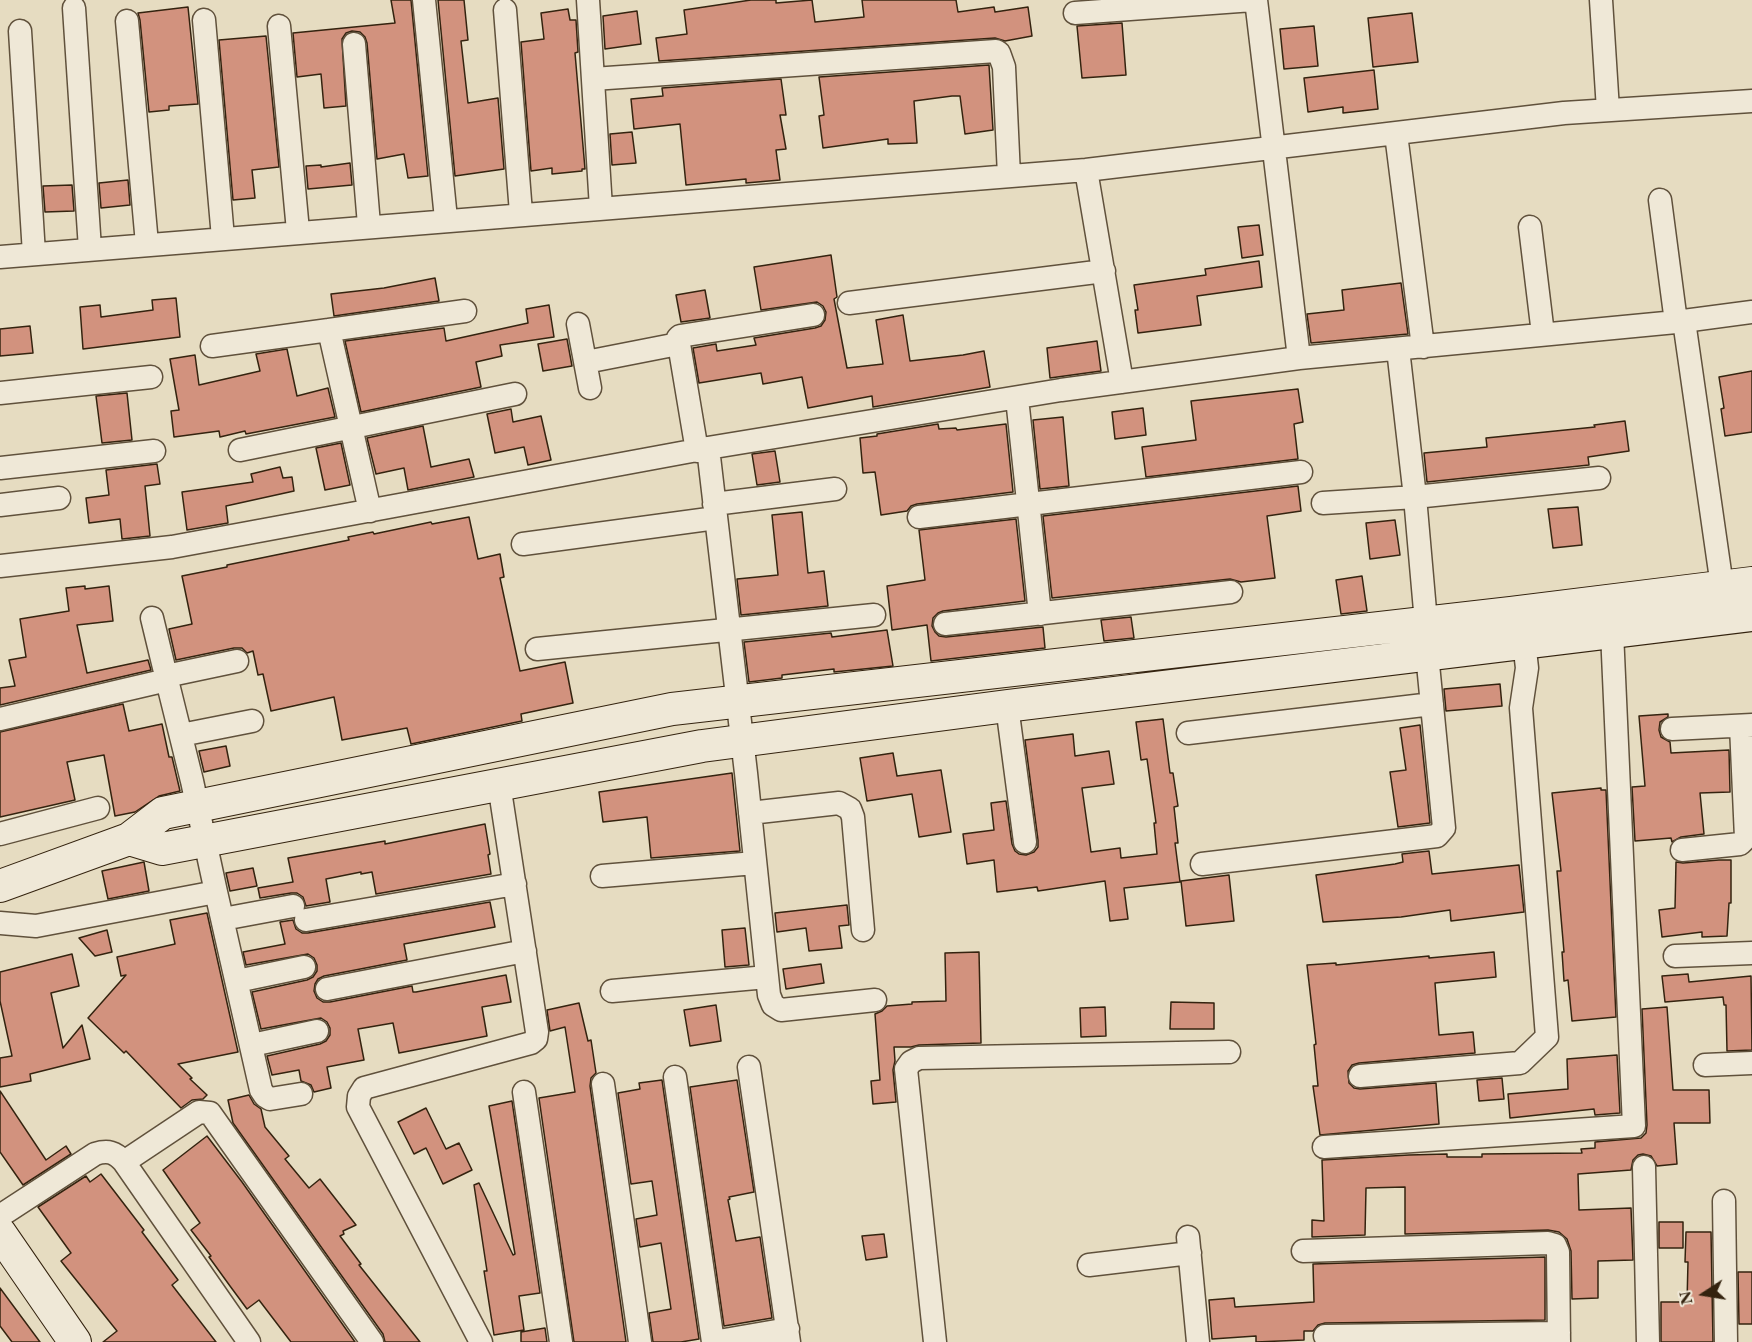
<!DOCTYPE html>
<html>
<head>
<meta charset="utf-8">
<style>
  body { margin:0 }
  #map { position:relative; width:1752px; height:1342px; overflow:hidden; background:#e6dcc1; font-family:"EB Garamond",serif }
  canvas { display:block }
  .north { position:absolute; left:1674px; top:1264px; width:60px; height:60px; -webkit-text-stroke:4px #efe8d7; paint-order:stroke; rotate:258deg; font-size:16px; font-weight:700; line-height:24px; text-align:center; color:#34230f }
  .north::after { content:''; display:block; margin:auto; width:21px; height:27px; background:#34230f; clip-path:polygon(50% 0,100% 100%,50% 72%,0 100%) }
</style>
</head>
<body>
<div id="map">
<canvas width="1752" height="1342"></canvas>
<div class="north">N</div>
</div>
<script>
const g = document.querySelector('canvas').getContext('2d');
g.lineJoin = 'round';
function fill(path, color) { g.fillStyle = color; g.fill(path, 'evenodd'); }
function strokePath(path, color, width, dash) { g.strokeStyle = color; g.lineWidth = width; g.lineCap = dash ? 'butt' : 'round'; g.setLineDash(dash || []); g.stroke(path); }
const building = new Path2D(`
  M391,0H411L428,176L408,178L404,154L377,159L367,43L365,37L360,32L352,31L346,33L342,39L346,106L324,108L321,74L297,77L293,33L395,23Z
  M438,0H464L468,40L461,41L468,103L498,98L504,169L455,176Z
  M751,0H776V3L812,0L815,22L864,17L862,0H956L958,12L994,7L995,12L1028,7L1032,36L1005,41L995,38L659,61L656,38L687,34L684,10Z
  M188,7L198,104L169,106V110L149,112L140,20L138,13Z
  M568,9L570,20H576L578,52L575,53L585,169H582V171L552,174V168L531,171L521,42L544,39L541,13Z
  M637,11L641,44L605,49L603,16Z
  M1412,13L1418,62L1373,67L1368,18Z
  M1122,23L1126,75L1082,78L1077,26Z
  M1314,26L1318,66L1284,69L1280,29Z
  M266,36L279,167L252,170L255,198L233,200L219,40Z
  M989,65L993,130L965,134L960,96H952L914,101L917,143L888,144V139L823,148L819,116L824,115L819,77Z
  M1374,70L1378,109L1343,113V107L1308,112L1304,78Z
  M781,79L786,115H780L786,149L776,150L780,180L746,183V179L686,185L680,124L634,129L631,99L663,96L662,88Z
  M632,132L636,163L612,165L610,134Z
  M350,163L352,185L308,189L306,166L321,165V167Z
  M128,180L130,205L101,208L99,183Z
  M72,185L74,211L45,212L43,186Z
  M1259,225L1263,255L1242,258L1238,227Z
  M831,255L837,297L834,299L847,368L883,364L876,320L903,315L910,361L963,355L984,351L990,387L873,407L872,396L808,408L802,377L763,384L761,373L699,383L693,348L716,344L717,351L756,345L754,338L815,328L821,326L825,320L826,312L823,306L817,302L761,310L754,267Z
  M1259,261L1262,287L1197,296L1201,325L1138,333L1135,310H1138L1134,285L1206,275L1205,269Z
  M435,278L439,301L334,316L331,294L384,288Z
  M1401,283L1408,334L1311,343L1307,314L1344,310L1342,290Z
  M705,290L710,318L681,322L676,295Z
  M176,298L180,337L83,349L80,307L100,305L101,317L153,310L152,300Z
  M549,305L554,337L500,345L502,356L476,362L481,387L361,412L345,341L444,328L446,341L528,323L526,309Z
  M30,326L33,353L0,356V329Z
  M567,339L572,366L543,371L538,344Z
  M1097,341L1101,371L1050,378L1047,348Z
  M287,349L297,396L328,388L335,417L246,434L245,431L220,437L219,431L174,437L171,411L179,410L170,359L195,355L199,385L260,371L256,354Z
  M1752,371V432L1725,436L1721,409L1724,408L1719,377Z
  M1298,389L1303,422L1294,424L1298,459L1146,477L1142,447L1196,440L1191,401Z
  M127,393L132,440L102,443L96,396Z
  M1143,408L1146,435L1115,439L1112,412Z
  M511,409L513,422L541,416L551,460L528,465L524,447L495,453L487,414Z
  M1063,417L1069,486L1040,489L1033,420Z
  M1625,421L1629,451L1588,457L1589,465L1427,482L1424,453L1487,447L1486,438L1595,427L1594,425Z
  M938,424L939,429L956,428L957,430L1006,424L1013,492L917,504L911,506L907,511L881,515L875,472L863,473L860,438L877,436V434Z
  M423,426L431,467L469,459L474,477L408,490L404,468L376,474L367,438Z
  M341,443L350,485L325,490L316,448Z
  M775,451L780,482L757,485L752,454Z
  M157,464L160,484L145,486L150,536L122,539L120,519L89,523L86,498L109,495L106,470Z
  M280,467L283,478L292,477L294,491L226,506L228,523L187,530L182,492L253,482L251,474Z
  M1298,486L1301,511L1267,516L1275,578L1241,582L1230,579L1052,598L1043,516Z
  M1578,507L1582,545L1553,548L1548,509Z
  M802,512L808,573L824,571L828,606L741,615L737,579L778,575L772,515Z
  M469,517L478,559L500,554L504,577L500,578L520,671L565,662L573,703L521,714L522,721L411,744L407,728L342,740L334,697L271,711L263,674L258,675L253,651L247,653L242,648H234L176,660L169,629L192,624L182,576L227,567V565L349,540L348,537L373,532L374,534L431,522L432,524Z
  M1016,519L1025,601L943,611L938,613L933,618L932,626L935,632L939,636L946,637L1043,627L1045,648L931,661L927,625L892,630L887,586L925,580L919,530Z
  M1395,520L1400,555L1370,559L1366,523Z
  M1362,576L1367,611L1341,614L1336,580Z
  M85,586V589L109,586L113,621L77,625L87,673L148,660L151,670L0,705V688L15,686L9,660L26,657L20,619L69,611L66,588Z
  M1131,617L1134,638L1104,641L1101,620Z
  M887,630L893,666L834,672V669L782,675V678L749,682L744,642L831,633L832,637Z
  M1500,684L1502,706L1446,711L1444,689Z
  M123,704L129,731L162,724L169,757H172L180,791L159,796L135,812L115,816L104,755L67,762L75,800L0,817V732Z
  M1668,714V717L1660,722L1659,730L1661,737L1670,742L1671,753L1729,750L1730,792L1700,793L1704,834L1681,837L1672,842L1671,838L1635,841L1632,787L1645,786L1639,716Z
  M1163,719L1170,773H1173L1178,806L1174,807L1178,843H1175L1180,882L1124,888L1128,919L1110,921L1105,881L1038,891L1037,887L997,892L994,860L967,864L963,834L994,830L991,803L1006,801L1012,844L1015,851L1019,854L1026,855L1034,852L1038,847V840L1025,740L1073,734L1075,756L1109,751L1114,784L1082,788L1091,852L1120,848L1121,858L1157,854L1154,823H1156L1147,759L1141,760L1136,722Z
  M1420,725L1430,823L1398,827L1390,772L1406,770L1400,728Z
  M226,746L230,766L204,772L199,751Z
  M893,753L897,776L941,770L951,832L919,837L912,794L867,801L860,758Z
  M732,773L740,851L651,858L647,817L603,822L599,792Z
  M1601,788V790H1606L1616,1017L1572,1021L1568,980L1564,981L1562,952H1564L1557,871H1561L1552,793Z
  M485,824L490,854L488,855L491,874L376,894L372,872L361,874V872L326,879L330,902L306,906L303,897L297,893H291L260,898L258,888L293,882L288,858L385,841V844Z
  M1429,851L1432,874L1519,865L1524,912L1451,921L1450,910L1401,917L1323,922L1316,875L1395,864L1403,862L1402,854Z
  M1719,860H1731V903H1729L1727,936L1702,937V932L1662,937L1659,910L1675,908L1676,862L1683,863Z
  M144,862L149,891L108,899L102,871Z
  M253,868L257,886L230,891L226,873Z
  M1229,875L1234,921L1186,926L1181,881Z
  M490,902L495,927L404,944L407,960L324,976L318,979L315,984L314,991L317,998L323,1002H330L412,986L413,992H416L506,975L511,1002L482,1007L487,1036L399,1053L393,1023L358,1029L364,1060L327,1067L331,1088L314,1092L311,1085L301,1081L299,1070L272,1075L267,1056L320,1044L326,1041L330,1035V1028L327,1022L321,1018L261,1029L252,992L307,980L313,977L317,971V965L314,958L308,954L246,965L243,952L285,944L280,922L293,920L296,929L302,933H308Z
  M847,905L849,925L839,926L842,948L809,951L806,928L777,932L775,913Z
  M207,913L238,1052L178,1064L192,1078L190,1079L207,1095L203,1099L192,1100L181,1108L126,1051L124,1053L88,1018L126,975L121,976L117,957L175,944L170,920Z
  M745,928L749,965L725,967L722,930Z
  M107,930L112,952L95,956L79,938Z
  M979,952L981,1043L919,1045L911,1047H894L895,1061L893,1070L896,1102L873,1104L871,1081L880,1080L875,1014L882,1011L887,1006L912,1004V1002L946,1001L945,953Z
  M1494,952L1496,977L1435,983L1439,1035L1473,1032L1475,1053L1359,1063L1352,1065L1348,1071L1349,1083L1354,1088L1360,1089L1436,1083L1439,1124L1320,1135L1313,1086H1318L1314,1045L1316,1044L1307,965L1336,963V965L1429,956V958Z
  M72,954L79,986L51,993L63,1048L82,1025L90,1059L30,1074L31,1081L0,1087V1058L12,1056L0,1001V972Z
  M821,964L824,983L786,989L783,969Z
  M1688,974L1689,982L1751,976L1752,1050L1727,1051L1726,1005H1724L1723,997L1665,1002L1662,976Z
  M1171,1002L1214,1003V1029H1170Z
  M579,1003L588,1041L591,1040L596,1073L591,1078L590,1086L626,1342H574L539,1098L575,1092L565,1027L550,1031L547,1010Z
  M716,1005L721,1041L690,1046L684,1010Z
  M1105,1007L1106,1036L1081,1037L1080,1008Z
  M1667,1007L1673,1090H1709L1710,1123H1674L1677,1164L1657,1166L1651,1156L1643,1154L1638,1155L1633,1160L1631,1170L1578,1174L1579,1210L1631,1208L1633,1260L1598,1261V1298L1572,1299L1571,1251L1567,1239L1559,1232L1548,1230L1405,1234V1187L1366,1188L1365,1235L1312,1237V1220L1324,1221L1322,1160L1409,1155L1447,1154V1157H1482V1154L1582,1153L1581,1149L1595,1148V1142L1641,1138L1646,1133L1647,1125L1642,1009Z
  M1617,1055L1620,1113L1595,1115L1594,1109L1510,1118L1508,1094L1568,1089L1567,1059Z
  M1502,1078L1504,1099L1479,1101L1477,1080Z
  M662,1080L699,1339L681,1342H653L649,1313L671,1309L661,1243L640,1247L636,1219L657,1215L652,1181L631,1184L618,1093L640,1089L639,1083Z
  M737,1080L754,1192L729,1197L730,1199L728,1200L736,1241L760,1237L772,1318L724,1326L690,1087Z
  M0,1091L46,1160L66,1146L71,1154L23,1185L0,1152Z
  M249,1095L254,1104L261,1109L265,1127L289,1156L285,1159L309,1188L320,1179L356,1225L343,1231L344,1234L340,1236L361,1264L359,1265L420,1342H385L383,1334L233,1123L228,1100Z
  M512,1101L540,1293L519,1296L524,1330L494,1335L484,1271H487L474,1185L479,1183L513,1255L515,1254L489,1106Z
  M426,1108L446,1149L459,1143L472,1170L443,1184L426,1148L414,1154L398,1122Z
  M207,1136L242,1182L355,1342H291L259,1300L247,1309L230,1286L209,1257L211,1256L191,1230L200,1223L163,1170Z
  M101,1174L144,1230L142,1232L178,1280L172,1285L216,1342H103L117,1331L61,1261L71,1253L38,1207L86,1176L90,1182Z
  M1659,1222H1683V1248H1659Z
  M1686,1232H1711L1713,1342H1661V1302H1687L1688,1262H1685Z
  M884,1234L887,1257L866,1260L862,1236Z
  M1545,1257V1320L1325,1323L1318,1325L1313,1331H1304V1340L1256,1342V1336L1212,1339L1209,1300L1234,1298L1235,1307L1314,1302L1313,1264Z
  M1738,1272H1752V1324H1739Z
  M0,1288L40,1342H12L0,1326Z
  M545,1328L547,1342H521V1332Z`);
fill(building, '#d2927e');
strokePath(building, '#34230f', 1.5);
const street = new Path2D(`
  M424,0L446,219
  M588,0L601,208
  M1256,0L1299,358
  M1601,0L1608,110
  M74,8L90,249
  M505,10L521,213
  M1075,13L1253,0
  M204,20L223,238
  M127,21L147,244
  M279,26L298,231
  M20,31L34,254
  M354,44L369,225
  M593,79L996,51L999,53L1004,67L1009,176
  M1396,134L1423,347
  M1086,170L1564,113L1752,101
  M1660,200L1676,322
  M1530,227L1543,334
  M0,257C362,226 724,198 1086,170L1122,382
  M849,303L1104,271
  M1684,321L1722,586
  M578,324L590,388
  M212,346L329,330
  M1398,349L1415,497L1426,622
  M586,362L678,344
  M0,393L151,377
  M1017,398L1040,614
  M708,448L746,773L769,995L773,1005L781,1010L875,1000
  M240,450L515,394
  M697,451L678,338L680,336L813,315
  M0,468L154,451
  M1323,503L1415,497L1599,478
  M714,504L835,489
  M0,505L59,498
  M370,511L329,330L465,311
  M919,517L1301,472
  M523,544L716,518
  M0,566L172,547L708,448L1061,390L1299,358L1676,322L1752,312
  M152,618L167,680
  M945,624L1231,592
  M537,649L874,615
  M166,676L237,661
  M1007,706L1025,842
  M0,719L167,680L192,781L216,892L36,926L0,923
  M1672,729L1752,725
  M1188,733L1432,704
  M181,735L252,721
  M750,813L839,803L850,809L853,817L863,930
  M0,834L98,808
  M1682,850L1740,844L1746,838L1741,726
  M1202,864L1437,836L1444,828L1427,654
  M602,876L755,863
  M216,892L261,1090L265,1096L270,1099L301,1094
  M223,919L293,906
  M306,920L515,884
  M1675,956L1752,953
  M237,981L304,967
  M327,989L525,951
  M612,991L767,977
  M252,1045L317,1031
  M1705,1065L1752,1063
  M749,1067L789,1342
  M1360,1076L1520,1063L1547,1037L1521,708L1527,668L1524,642
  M675,1077L713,1342
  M603,1084L640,1342
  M524,1092L561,1342
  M1324,1147L1634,1126L1612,632
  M124,1162L199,1112L210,1113L372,1342
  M1644,1167L1648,1342
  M1724,1201L1726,1342
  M0,1216L95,1154C108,1150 115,1152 124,1162L249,1342
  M1188,1237L1198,1342
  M1303,1251L1548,1243L1555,1245L1558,1252L1559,1342
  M1089,1265L1190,1253
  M1325,1336L1559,1333
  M481,1342L358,1107L359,1096L364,1088L531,1043L536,1039L537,1032L499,784
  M713,1342L788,1329
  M935,1342L906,1069L911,1062L919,1058L1229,1052`);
const secondary = new Path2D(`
  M129,839L162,849L702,746L1007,706L1752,615
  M0,886L129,839L163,813L672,709L1511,613L1752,583
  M0,1233L75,1342`);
strokePath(street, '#60513c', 25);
strokePath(secondary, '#34230f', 34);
strokePath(street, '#efe8d7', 22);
strokePath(secondary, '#efe8d7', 32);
</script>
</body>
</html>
